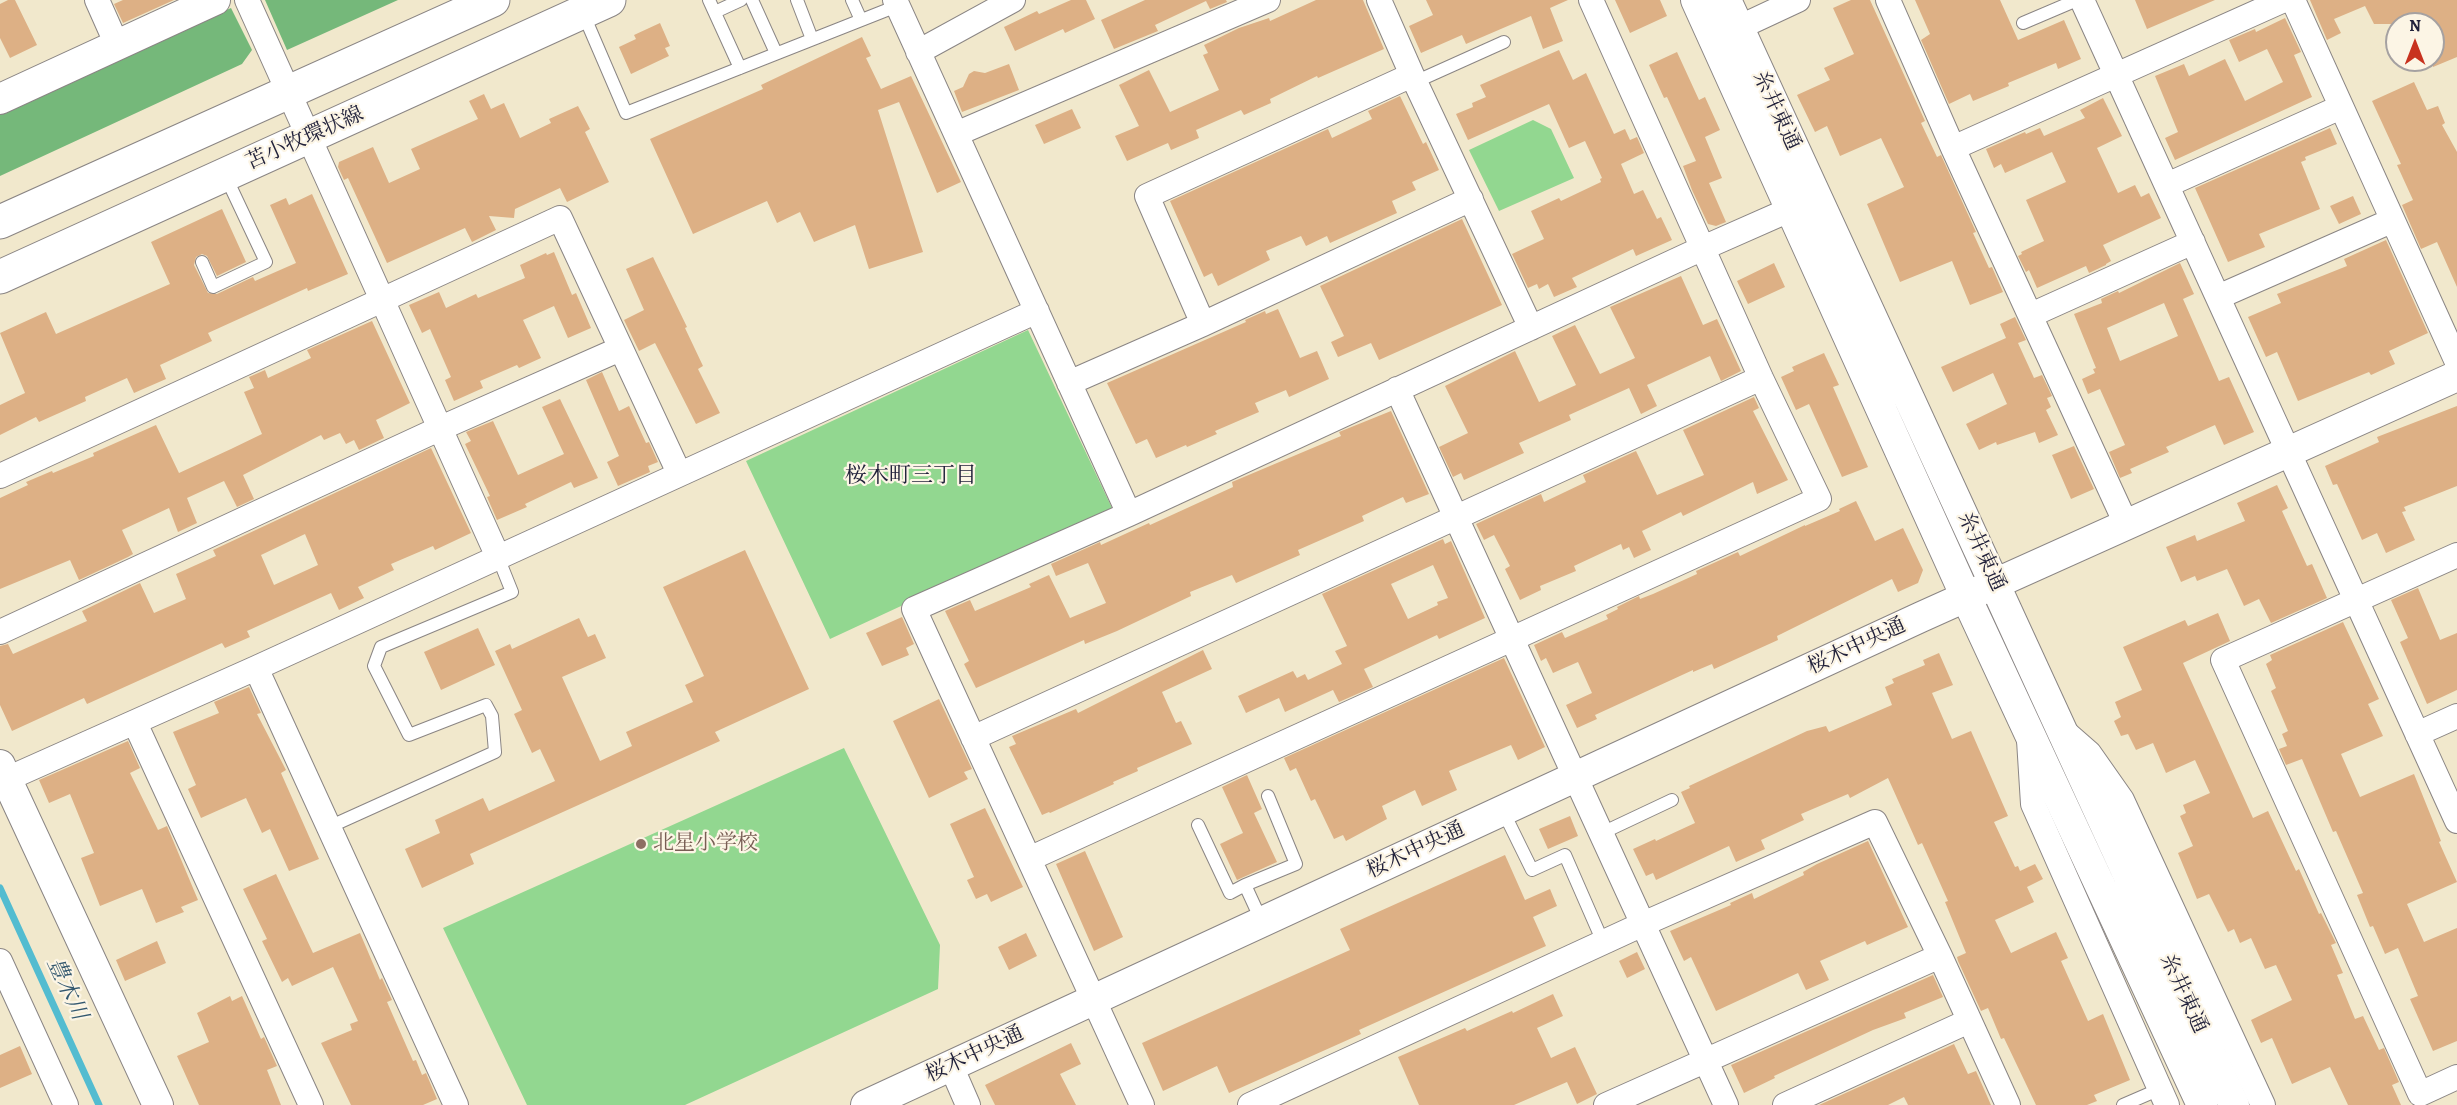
<!DOCTYPE html>
<html>
<head>
<meta charset="utf-8">
<style>
  body { margin:0 }
  #map { position:relative; width:2457px; height:1105px; overflow:hidden; background:#f1e8cc; font-family:Alegreya,serif }
  canvas { display:block }
  .north { position:absolute; left:2385px; top:12px; width:60px; height:60px; box-sizing:border-box; background:#fcf5e5; border:2px solid #a5a1a1; border-radius:50%; rotate:0deg; font-size:16px; font-weight:700; line-height:24px; text-align:center; color:#22223b }
  .north::after { content:''; display:block; margin:auto; width:21px; height:27px; background:#c8321e; clip-path:polygon(50% 0,100% 100%,50% 72%,0 100%) }
</style>
</head>
<body>
<div id="map">
<canvas width="2457" height="1105"></canvas>
<div class="north">N</div>
</div>
<script>
const g = document.querySelector('canvas').getContext('2d');
g.lineJoin = 'round';
function fill(path, color) { g.fillStyle = color; g.fill(path, 'evenodd'); }
function strokePath(path, color, width, dash) { g.strokeStyle = color; g.lineWidth = width; g.lineCap = dash ? 'butt' : 'round'; g.setLineDash(dash || []); g.stroke(path); }
function label(font, color, halo, rows, align = 'center') {
  g.font = font + ' Alegreya,"Noto Serif JP",serif'; g.lineWidth = 4.5; g.setLineDash([]); g.textBaseline = 'middle'; g.strokeStyle = halo; g.fillStyle = color; for (const [text, x, y, turn = 0] of rows) {
    g.save(); g.translate(x, y); g.rotate((+turn || 0) * Math.PI / 180); g.textAlign = isNaN(turn) ? turn : align; if (halo) g.strokeText(text, 0, 0); g.fillText(text, 0, 0); g.restore();
  }
}
fill(new Path2D(`
  M1533,120L1551,129L1574,178L1499,211L1469,150Z
  M1028,330L1112,508L830,639L746,461Z
  M844,748L940,945L938,989L685,1105H527L443,928Z`), '#92d790');
fill(new Path2D(`
  M265,0H398L287,50Z
  M231,8L252,50L242,64L0,176V112Z`), '#75b87a');
strokePath(new Path2D(`
  M0,888L99,1105`), '#53bcd0', 7);
fill(new Path2D(`
  M8,0H15L37,45L10,58L0,38V4Z
  M123,0H174L123,23L114,4Z
  M1071,0H1086L1095,19L1065,33L1063,29L1015,51L1004,27L1037,11L1039,14Z
  M1145,0H1226L1227,2L1210,9L1206,1L1155,25L1158,31L1114,49L1101,20Z
  M1316,0H1363L1384,49L1318,78L1317,76L1270,99L1271,103L1244,115L1241,110L1196,130L1199,138L1171,150L1168,143L1127,161L1115,136L1139,126L1119,85L1149,70L1170,112L1219,90L1203,55L1208,53L1204,45L1239,28L1269,18L1270,21Z
  M1426,0H1568L1550,8L1563,41L1543,49L1531,16L1466,44L1462,35L1421,53L1409,26L1433,15Z
  M1615,0H1660L1667,16L1630,33Z
  M1851,0H1870L1925,121L1921,123L1937,157L1941,155L1976,232L1973,233L1989,268L1992,267L2003,292L1970,305L1952,261L1900,282L1867,204L1904,187L1881,138L1840,156L1827,126L1815,132L1797,95L1830,80L1824,68L1854,54L1833,8Z
  M1915,0H2000L2018,40L2064,20L2081,59L2058,69L2056,63L2008,83L2009,86L1973,101L1970,94L1949,104L1921,40L1930,34Z
  M2135,0H2215L2147,29Z
  M2310,0H2457V57L2433,67V24H2374L2365,6L2334,19L2341,33L2327,40Z
  M2285,18L2301,52L2294,55L2312,97L2175,160L2165,138L2178,132L2155,76L2184,64L2189,76L2225,59L2245,101L2283,82L2267,49L2239,62L2229,40L2255,29L2256,32Z
  M660,23L670,46L665,48L669,56L631,74L619,47L636,39L634,35Z
  M862,37L871,56L866,58L881,89L911,76L961,182L937,193L899,102L878,110L923,252L869,269L855,225L814,242L800,212L777,223L767,201L693,234L650,139L763,89L761,85Z
  M1559,50L1573,80L1586,73L1614,134L1625,129L1630,140L1637,137L1644,153L1621,164L1634,194L1643,190L1657,219L1661,217L1672,240L1636,256L1633,249L1572,278L1577,287L1554,297L1548,284L1539,289L1537,284L1528,288L1512,254L1544,239L1531,211L1559,198L1561,201L1601,182L1600,179L1602,178L1585,141L1569,148L1549,104L1468,140L1456,114L1473,107L1472,103L1486,97L1480,85Z
  M1677,52L1699,100L1705,97L1720,130L1705,137L1722,178L1709,183L1726,222L1716,226L1708,224L1692,190L1683,166L1696,161L1667,97L1664,98L1649,65Z
  M1009,64L1019,90L962,112L954,91L963,87L969,74L974,71L985,73Z
  M2414,82L2427,110L2438,106L2445,123L2442,125L2457,152V287L2437,242L2421,249L2402,205L2413,200L2397,165L2401,164L2372,101Z
  M484,94L491,109L504,103L520,138L551,123L549,119L578,106L590,129L585,132L609,182L567,202L560,188L515,209L514,218L489,216L496,230L472,242L465,228L387,263L348,178L344,180L338,167L339,162L373,147L389,183L420,169L411,149L478,119L469,101Z
  M1400,96L1423,144L1426,142L1439,170L1412,182L1416,190L1392,201L1397,213L1330,243L1327,236L1306,246L1301,236L1266,251L1270,260L1218,286L1212,273L1204,277L1170,201L1328,129L1332,138L1372,119L1368,111Z
  M2103,98L2122,136L2097,148L2118,193L2135,185L2141,197L2149,193L2161,218L2103,245L2111,261L2106,264V265L2089,273L2086,266L2037,288L2029,270L2026,272L2018,256L2022,254L2021,252L2044,241L2026,200L2066,182L2052,152L2005,173L2001,164L1994,168L1986,149L2025,132L2026,134L2040,128L2044,136L2085,118L2080,110Z
  M1072,109L1081,128L1044,144L1035,125Z
  M2330,128L2337,144L2305,157L2306,160L2301,162L2320,209L2259,234L2265,247L2228,262L2195,188Z
  M312,194L348,274L308,291L307,288L208,333L212,341L160,365L166,379L134,393L127,378L85,397L86,401L39,422L36,417L0,435V405L25,393L0,333L46,312L56,334L170,284L151,242L222,209L246,262L217,276L207,256L202,254L196,257L194,265L208,293L217,294L253,277L255,281L296,263L270,205L286,198L289,205Z
  M2353,196L2361,214L2339,224L2330,206Z
  M1462,219L1502,305L1379,360L1371,343L1338,357L1331,342L1344,336L1320,286Z
  M2386,240L2428,333L2389,351L2395,364L2371,375L2369,372L2298,401L2277,352L2266,357L2248,317L2281,303L2277,294L2347,266L2344,259Z
  M554,252L572,295L576,293L591,328L568,338L554,306L523,320L541,358L519,368L517,365L480,381L483,388L454,401L445,380L451,377L430,329L422,333L409,305L439,292L446,308L476,294L478,298L525,278L520,265L546,253L547,255Z
  M653,257L687,327L685,328L703,366L698,369L720,413L696,424L655,343L639,351L624,320L644,310L626,269Z
  M1774,263L1785,287L1748,304L1737,281Z
  M2180,263L2194,294L2183,299L2219,381L2229,377L2254,432L2224,445L2215,425L2166,447L2169,452L2130,469L2132,473L2120,478L2109,452L2125,445L2100,389L2088,394L2082,379L2095,373L2093,369L2096,368L2074,314L2102,303L2101,299L2118,291L2119,293ZM2164,303L2178,336L2120,361L2107,328Z
  M1681,276L1703,325L1717,319L1741,371L1721,381L1710,356L1647,385L1657,406L1641,414L1629,388L1569,415L1571,420L1519,443L1524,453L1464,480L1461,473L1453,477L1439,447L1468,433L1445,386L1515,351L1539,402L1576,385L1552,336L1575,325L1600,374L1635,358L1610,307Z
  M1278,309L1300,358L1317,351L1329,379L1289,397L1286,390L1255,403L1259,412L1215,431L1217,434L1187,447L1186,445L1156,458L1147,439L1136,444L1107,383L1246,322L1245,320L1265,311L1266,314Z
  M2015,317L2026,340L2018,343L2034,378L2042,375L2052,396L2047,398L2051,407L2046,410L2058,435L2039,443L2035,432L1997,445L1996,442L1979,450L1966,424L2007,404L1993,373L1953,392L1941,367L2006,338L2000,324Z
  M372,321L410,403L376,420L384,438L359,450L354,440L346,444L340,433L324,440L321,435L243,475L254,499L237,507L224,481L187,498L197,523L178,532L169,508L122,530L133,554L128,557L79,580L70,560L0,589V498L28,485L26,482L52,471L53,473L94,456L93,453L156,425L179,473L231,449L262,434L244,392L254,388L249,377L265,370L268,378L311,358L307,350Z
  M1824,353L1839,385L1833,387L1868,467L1842,477L1809,404L1796,410L1781,377L1794,371L1792,367Z
  M602,372L619,411L629,406L646,443L649,442L658,462L648,466L650,472L618,486L607,462L619,456L586,380Z
  M1754,397L1759,408L1753,411L1788,480L1757,494L1753,482L1683,516L1681,512L1642,531L1651,550L1634,558L1629,547L1623,550L1621,544L1574,566L1576,571L1540,586L1541,590L1520,600L1505,569L1510,566L1494,535L1484,540L1476,524L1541,494L1544,502L1586,482L1583,475L1636,451L1657,495L1704,475L1683,430Z
  M560,399L598,478L574,488L571,482L525,504L527,507L497,520L487,497L490,496L465,444L471,441L466,432L493,421L518,475L564,454L542,407Z
  M2457,406V486L2404,507L2406,511L2402,512L2415,540L2386,553L2377,533L2362,540L2337,484L2333,485L2325,466L2379,442L2377,437Z
  M1391,411L1429,494L1406,503L1403,497L1362,516L1364,521L1298,550L1300,555L1236,583L1232,575L1190,592L1191,596L1117,631L1085,644L1084,640L976,688L964,664L969,661L945,611L970,600L975,611L1031,587L1029,584L1049,575L1070,618L1106,603L1088,563L1056,576L1051,564L1100,542L1101,545L1149,523L1150,525L1233,487L1232,482L1341,436L1339,432Z
  M2074,446L2094,489L2071,499L2052,455Z
  M431,448L471,533L435,550L433,546L391,564L394,570L358,587L364,598L339,610L331,593L247,631L250,637L225,648L222,643L87,704L84,698L12,731L0,705V646L8,644L13,654L87,621L82,611L140,583L154,613L186,599L176,574L216,556L213,550ZM305,534L318,565L274,585L261,555Z
  M2277,485L2288,508L2282,511L2307,566L2312,564L2327,598L2271,623L2259,599L2244,606L2227,569L2197,581L2195,576L2181,582L2166,547L2195,535L2197,541L2245,521L2237,503Z
  M1856,501L1875,541L1903,528L1923,570L1918,583L1898,592L1892,579L1777,636L1778,640L1714,669L1712,664L1693,672V670L1595,715L1597,719L1577,728L1566,705L1592,693L1578,662L1553,673L1546,658L1541,661L1534,645L1562,632L1565,638L1608,619L1606,615L1618,609L1617,607L1639,596L1640,599L1653,594L1697,574L1696,571L1738,552L1740,556L1805,525V526L1840,511L1839,509Z
  M1443,539L1445,544L1451,541L1485,618L1439,639L1437,635L1364,669L1373,687L1339,702L1333,690L1285,712L1279,698L1246,713L1238,696L1293,671L1297,678L1305,674L1308,680L1342,664L1335,651L1347,646L1322,594ZM1433,565L1448,598L1437,602L1438,605L1408,619L1391,584Z
  M745,550L809,689L715,732L720,741L470,854L474,864L422,888L405,849L440,833L435,820L483,798L489,811L555,781L540,749L532,753L514,714L522,710L495,651L510,644L512,649L579,618L588,637L595,634L606,658L562,677L600,761L632,746L626,732L693,702L685,685L704,676L663,587Z
  M2418,588L2440,640L2457,633V690L2427,704L2400,642L2408,638L2391,600Z
  M2218,613L2230,641L2183,663L2253,818L2268,811L2296,871L2299,869L2319,914L2321,913L2336,943L2331,945L2343,973L2337,975L2355,1019L2363,1016L2379,1050L2384,1048L2399,1082L2392,1085L2401,1105H2348L2330,1067L2292,1084L2272,1038L2261,1043L2251,1020L2292,1000L2276,965L2265,969L2251,938L2240,943L2234,929L2228,932L2209,894L2197,899L2178,853L2193,846L2180,816L2186,813L2183,805L2210,793L2195,760L2166,773L2153,743L2136,750L2128,734L2121,736L2114,721L2121,717L2115,702L2142,690L2123,647L2185,620L2188,626Z
  M902,617L914,644L906,648L909,655L882,666L866,633Z
  M2343,622L2379,699L2368,704L2383,736L2341,754L2355,786L2360,797L2414,774L2441,841L2439,842L2457,882L2407,904L2424,942L2457,928V1041L2433,1051L2410,999L2418,996L2398,948L2385,954L2373,926L2370,927L2357,895L2363,893L2336,831L2333,832L2302,759L2286,765L2279,749L2287,746L2282,734L2288,731L2271,691L2276,688L2266,664L2272,660L2270,655Z
  M478,628L495,665L441,690L424,652Z
  M1203,650L1212,669L1162,692L1176,723L1181,721L1192,744L1137,768L1138,771L1113,782L1114,784L1050,813L1049,812L1042,815L1009,747L1016,744L1012,736L1076,709L1078,713Z
  M1939,653L1953,685L1932,693L1952,739L1971,731L2008,816L1994,822L2015,867L2018,866L2020,871L2035,864L2043,879L2027,887L2034,902L1995,920L2011,953L2056,932L2068,958L2061,961L2088,1021L2103,1014L2130,1080L2094,1095L2097,1101L2087,1105H2036L2004,1038L2001,1039L1988,1008L1981,1011L1958,961L1957,957L1966,953L1945,902L1948,901L1922,843L1918,845L1888,778L1850,798L1848,794L1801,814L1804,820L1761,840L1765,849L1736,862L1729,846L1656,880L1653,873L1646,876L1633,849L1655,839L1656,841L1695,823L1681,792L1690,788L1689,786L1807,731L1826,726L1829,732L1892,705L1885,687L1894,683L1892,679L1925,665L1923,660Z
  M1504,658L1545,747L1518,760L1511,745L1449,771L1457,790L1422,806L1415,790L1382,806L1387,819L1346,841L1343,835L1334,839L1315,799L1311,801L1296,768L1290,771L1284,758Z
  M249,687L261,713L257,714L286,770L281,773L319,859L289,871L270,829L262,833L246,798L201,818L188,789L196,785L173,732L219,713L214,702Z
  M939,699L972,769L964,772L968,779L929,798L893,721Z
  M128,741L140,768L130,773L158,830L167,826L198,900L181,907L184,912L156,923L142,889L100,906L81,858L94,853L70,794L49,803L39,780Z
  M1247,775L1262,809L1254,813L1277,862L1237,880L1220,844L1243,833L1222,787Z
  M985,808L1023,887L991,902L987,894L976,899L967,880L974,877L950,824Z
  M1570,816L1578,836L1548,849L1539,829Z
  M1868,841L1908,927L1867,945L1865,941L1820,961L1829,980L1806,990L1798,973L1716,1011L1691,957L1684,961L1670,931L1731,905L1730,903L1752,893L1754,899L1804,875L1803,872L1817,864Z
  M1085,851L1123,937L1094,951L1056,864Z
  M1505,855L1525,900L1550,889L1557,906L1533,917L1546,946L1359,1030L1361,1034L1229,1093L1217,1066L1163,1091L1142,1043L1350,950L1340,929Z
  M276,874L313,953L360,933L380,980L382,978L392,1000L387,1002L413,1061L416,1060L422,1075L426,1073L437,1099L423,1105H351L321,1043L352,1030L350,1024L358,1021L333,967L292,986L288,978L282,982L262,941L267,939L243,889Z
  M1026,933L1037,956L1009,970L998,947Z
  M157,941L166,963L125,981L116,960Z
  M1637,952L1645,969L1627,978L1619,961Z
  M1933,975L1943,997L1904,1013L1906,1018L1873,1030L1774,1076L1775,1078L1744,1093L1731,1065Z
  M1553,994L1563,1016L1537,1028L1551,1058L1575,1047L1597,1094L1577,1104L1567,1082L1514,1105H1419L1398,1057L1465,1028L1467,1031L1512,1011L1513,1013Z
  M230,996L232,1001L242,996L261,1039L264,1037L277,1066L267,1070L281,1105H199L177,1056L209,1042L197,1013Z
  M1071,1043L1081,1064L1060,1074L1076,1105H995L985,1085Z
  M1954,1044L1968,1074L1976,1071L1991,1105H1908L1904,1097L1888,1105H1819Z
  M20,1046L32,1074L0,1088V1055Z`), '#ddb085');
const service = new Path2D(`
  M709,0L740,68
  M752,0L776,53
  M797,0L812,39
  M852,0L861,20
  M715,12L741,0
  M583,13L626,113L897,6
  M2023,23L2077,0
  M1415,82L1504,42
  M202,262L213,287L266,262L225,175
  M1503,811L1532,870L1565,855L1603,942
  M1198,825L1230,893L1245,885L1262,922
  M329,827L495,752L492,716L486,705L409,735L374,666L381,647L512,592L498,557
  M1602,833L1672,800
  M1245,885L1296,864L1268,796
  M2123,1105L2160,1089`);
const minor = new Path2D(`
  M97,0L117,45
  M247,0L498,557
  M895,0L1129,514
  M1379,0L1412,75L1531,328
  M1888,0L1953,148L2127,526
  M2082,0L2457,821
  M2293,0L2457,362
  M1723,35L1798,0
  M918,52L1013,0
  M956,134L1268,0
  M1953,148L2284,0
  M2167,185L2341,107
  M2218,297L2391,221
  M2031,315L2193,242
  M1203,324L1147,196L1412,75
  M1069,383L1203,324L1471,199
  M1397,389L1726,1105
  M0,476L560,218L679,473
  M2457,555L2223,660L2420,1094L2457,1077
  M0,632L441,428L620,349
  M256,668L456,1105
  M135,723L311,1105
  M2065,732L2089,753L2122,800L2263,1105
  M2417,734L2457,716
  M973,738L1761,378
  M2029,740L2033,804L2167,1105
  M7,779L256,668L1037,311
  M1029,859L1819,499L1761,378L1591,0
  M0,961L66,1105
  M951,1066L968,1105
  M1142,1105L914,609L1129,514L1703,248L1805,203
  M1250,1105L1643,924L1875,822L1940,956L2008,1105
  M1606,1105L1940,956
  M1785,1105L1969,1021`);
const tertiary = new Path2D(`
  M1696,0L1966,597L2202,1105
  M1726,0L2234,1105
  M0,99L215,0
  M0,765L158,1105
  M866,1105L1921,617L2457,376`);
const secondary = new Path2D(`
  M0,222L493,0
  M0,277L609,0`);
strokePath(service, '#8a8584', 14);
strokePath(minor, '#8a8584', 26);
strokePath(tertiary, '#8a8584', 32);
strokePath(secondary, '#8a8584', 35);
strokePath(service, '#fff', 12);
strokePath(minor, '#fff', 24);
strokePath(tertiary, '#fff', 30);
strokePath(secondary, '#fff', 33);
for (const [x, y, r, color] of [
  [641,844,6,"#8d6e63"]
]) { const dot = new Path2D(); dot.arc(x, y, r, 0, 2 * Math.PI); g.fillStyle = color; g.fill(dot); strokePath(dot, '#fcf5e5', 2); }
label('21px', '#22223b', '#fcf5e5', [
  ["糸井東通",1776,111,65],
  ["苫小牧環状線",305,139,-24],
  ["糸井東通",1981,552,65],
  ["桜木中央通",1857,647,-25],
  ["桜木中央通",1416,851,-25],
  ["糸井東通",2183,994,65],
  ["桜木中央通",975,1055,-25]
]);
label('21px', '#785e54', '#fcf5e5', [
  ["北星小学校",653,844]
], 'left');
label('22px', '#22223b', '#fcf5e5', [
  ["桜木町三丁目",911,477]
]);
label('italic 22px', '#33586f', '#fcf5e5', [
  ["豊木川",66,989,65]
]);
</script>
</body>
</html>
